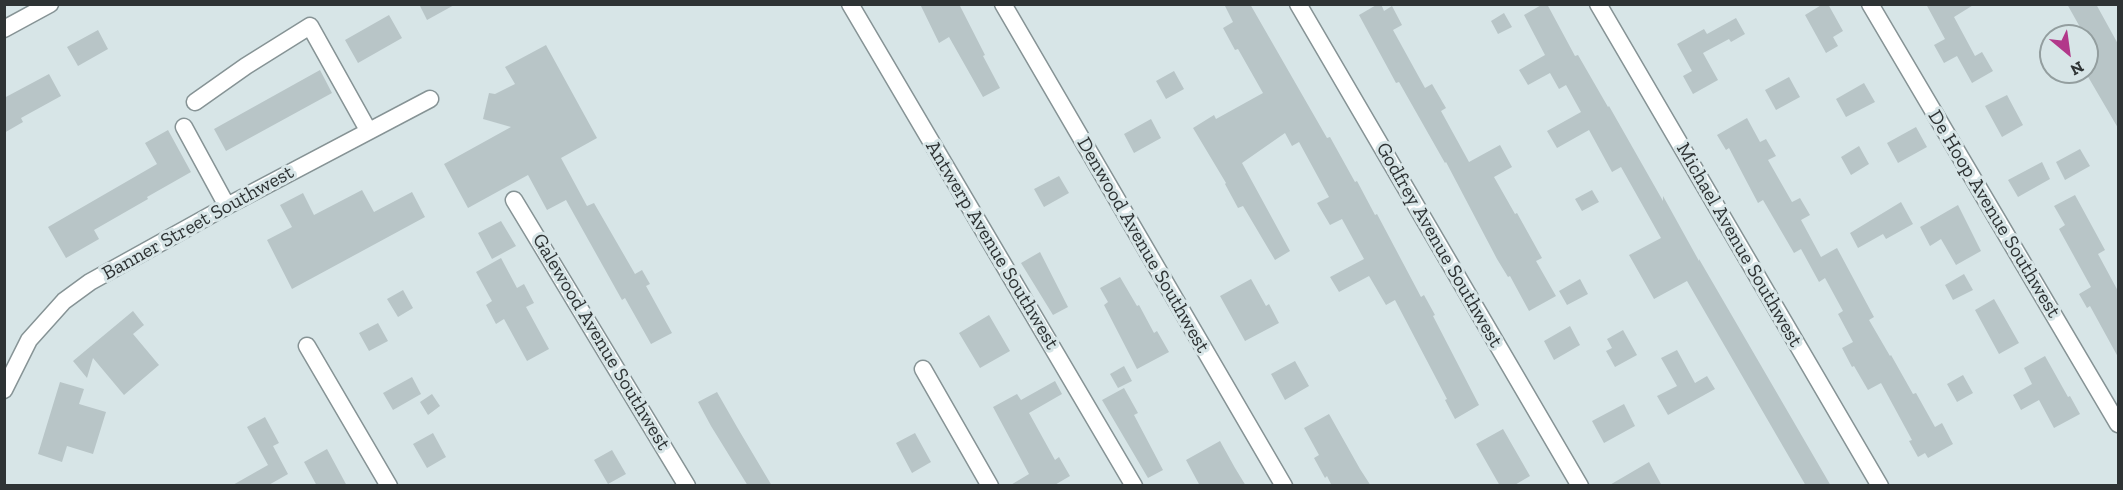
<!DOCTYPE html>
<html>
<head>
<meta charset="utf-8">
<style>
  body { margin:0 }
  #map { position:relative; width:2123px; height:490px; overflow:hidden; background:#d7e5e7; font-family:"Zilla Slab",serif }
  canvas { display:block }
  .frame { position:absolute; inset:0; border:6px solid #2e3334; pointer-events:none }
  .north { position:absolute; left:2039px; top:24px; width:60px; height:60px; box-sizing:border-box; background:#d7e5e7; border:2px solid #939e9f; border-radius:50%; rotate:151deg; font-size:16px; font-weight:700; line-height:24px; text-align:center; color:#2e3334 }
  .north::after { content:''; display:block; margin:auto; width:21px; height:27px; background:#b2388a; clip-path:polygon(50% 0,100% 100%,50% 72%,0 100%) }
</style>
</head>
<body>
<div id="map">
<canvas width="2123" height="490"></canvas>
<div class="frame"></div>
<div class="north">N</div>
</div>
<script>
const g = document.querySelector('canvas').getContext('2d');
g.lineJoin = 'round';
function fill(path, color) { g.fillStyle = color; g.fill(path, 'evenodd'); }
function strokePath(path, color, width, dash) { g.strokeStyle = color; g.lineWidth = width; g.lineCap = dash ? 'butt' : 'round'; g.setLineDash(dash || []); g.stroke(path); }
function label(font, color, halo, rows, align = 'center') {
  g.font = font + ' "Zilla Slab",serif'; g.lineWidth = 6; g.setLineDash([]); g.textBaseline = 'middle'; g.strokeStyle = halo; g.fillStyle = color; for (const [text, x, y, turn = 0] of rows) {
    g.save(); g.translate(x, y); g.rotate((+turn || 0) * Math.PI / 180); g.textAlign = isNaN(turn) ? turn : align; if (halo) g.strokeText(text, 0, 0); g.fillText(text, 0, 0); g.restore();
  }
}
fill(new Path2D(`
  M419,4H456L427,20Z
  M920,4H959L985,55L983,56L1000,88L983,97L949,37L939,43Z
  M1224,4H1250L1327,138L1330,137L1355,182L1357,181L1375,215L1377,214L1421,297L1424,295L1435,315L1433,316L1479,405L1455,419L1445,400L1447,399L1395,300L1386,305L1369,276L1339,292L1330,277L1364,259L1342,219L1330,225L1317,203L1329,197L1299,142L1292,146L1285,133L1242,163L1290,251L1275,260L1243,206L1238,208L1225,184L1226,183L1193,128L1214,115L1216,119L1263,93L1238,49L1235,50L1223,28L1233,22Z
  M1378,4H1381L1384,11L1392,6L1402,25L1393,30L1425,88L1432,84L1446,108L1441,111L1469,162L1500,145L1512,167L1494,177L1515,214L1517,213L1542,258L1536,261L1556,296L1529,311L1510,276L1508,277L1497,259L1446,162L1445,163L1399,82L1396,83L1359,15Z
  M1543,4H1547L1575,56L1578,55L1608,107L1609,106L1663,201V196L1699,261V259L1831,486H1806L1687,281L1654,299L1629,255L1661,238L1621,167L1612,172L1589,130L1557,148L1547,131L1581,112L1566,85L1559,89L1550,73L1528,85L1519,70L1545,55L1524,15Z
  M1823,4H1828L1843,31L1833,37L1838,46L1826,53L1805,15Z
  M1926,4H1975L1954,17L1975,56L1982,52L1993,71L1972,83L1957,56L1944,63L1934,45L1945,39Z
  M2067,4H2096L2118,44V128L2087,75V36H2085Z
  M1504,13L1512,27L1498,34L1491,21Z
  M389,15L402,38L358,63L345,40Z
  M1736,18L1745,34L1731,42L1729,39L1703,53L1718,80L1693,94L1683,76L1692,71L1677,44L1704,29L1707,34Z
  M98,30L108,49L78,66L67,47Z
  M546,45L597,138L561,158L587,206L594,203L635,274L642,270L650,284L646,286L672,333L651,344L625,298L622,300L566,200L547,210L528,175L468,208L444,164L511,127L483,119L489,93L495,94L515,84L505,67Z
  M320,70L332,93L226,151L214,129Z
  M1174,71L1184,89L1166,99L1156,81Z
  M49,74L61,96L21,118L23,122L4,133V98Z
  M1789,77L1800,97L1776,110L1765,90Z
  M1864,83L1875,102L1846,117L1836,99Z
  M2007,95L2023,125L2002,137L1985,106Z
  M1747,118L1760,142L1766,139L1776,156L1768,160L1792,202L1800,198L1810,215L1801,220L1821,257L1837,248L1874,317L1869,320L1890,356L1891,355L1913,394L1916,393L1935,427L1942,423L1953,444L1928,458L1925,453L1918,457L1909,441L1912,440L1881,383L1868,390L1854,366L1852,367L1842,348L1853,342L1838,314L1843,311L1825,278L1819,282L1801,249L1794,253L1763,200L1758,203L1729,148L1726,150L1717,135Z
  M1151,119L1161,138L1134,153L1124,134Z
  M1916,127L1927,147L1898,163L1887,143Z
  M168,130L191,172L147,197L148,199L94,230L99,239L66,258L48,227L157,164L145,143Z
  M1859,146L1869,164L1851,175L1841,157Z
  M2080,149L2090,166L2065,180L2056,162Z
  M2042,162L2050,179L2018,197L2008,180Z
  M1059,176L1069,193L1044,207L1034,189Z
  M362,190L374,212L412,192L425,217L292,289L267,240L292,227L280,205L303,193L314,215Z
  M1592,190L1599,202L1582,211L1575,199Z
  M2075,195L2105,250L2098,254L2118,291V357L2090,306L2087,308L2079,294L2091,287L2059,229L2065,225L2054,206Z
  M1901,202L1913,224L1886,239L1883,234L1858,248L1850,233Z
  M1958,205L1981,251L1956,265L1941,239L1930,246L1920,227Z
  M501,221L516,246L492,259L478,233Z
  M1040,252L1068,307L1053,315L1021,263Z
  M501,258L517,288L524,284L534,303L526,307L549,349L527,361L504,319L496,324L486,305L492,301L476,272Z
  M1964,274L1973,290L1953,300L1945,285Z
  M1120,277L1137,306L1139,305L1154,333L1157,331L1169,352L1137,369L1104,305L1108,302L1100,288Z
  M1251,279L1266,306L1269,304L1279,323L1245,341L1220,296Z
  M1580,279L1588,294L1567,305L1559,291Z
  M403,290L413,308L398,317L387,299Z
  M1994,299L2019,343L1999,354L1975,310Z
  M133,311L144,325L133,334L159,365L124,395L93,358L87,378L73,361Z
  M989,315L1010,351L980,368L959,333Z
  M378,323L388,341L369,351L359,333Z
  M1570,326L1580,345L1554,360L1544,341Z
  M1623,330L1637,355L1615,367L1606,351L1612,348L1607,339Z
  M1677,350L1695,383L1707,376L1715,389L1668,415L1657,396L1677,386L1661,358Z
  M2045,356L2068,397L2070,396L2080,414L2054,428L2039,400L2021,410L2013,395L2032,384L2024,368Z
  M1295,361L1309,386L1285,400L1271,374Z
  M1124,366L1132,381L1118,388L1110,374Z
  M1963,375L1973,393L1957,402L1947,384Z
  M412,377L421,394L393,410L383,393Z
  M1055,381L1062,394L1029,413L1055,460L1059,457L1070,476L1053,486H1009L1029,474L993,407L1017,394L1021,400Z
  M60,382L84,389L79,404L106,412L93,454L67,446L62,462L38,454Z
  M1124,388L1138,413L1134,415L1163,470L1148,478L1102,400Z
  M717,392L737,427L772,486H748L711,426L698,402Z
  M432,394L440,406L428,415L420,402Z
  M1624,404L1635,426L1604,443L1592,421Z
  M1329,414L1360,469L1371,486H1332L1327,476L1325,478L1314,458L1319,455L1304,428Z
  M265,417L279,443L273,446L288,474L267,486H231L268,465L247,427Z
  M1503,429L1530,476L1513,486H1500L1476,444Z
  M433,433L446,457L427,468L413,444Z
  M915,433L931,462L912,473L896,443Z
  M1220,441L1235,468L1246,486H1200L1186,460Z
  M327,449L347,486H317L304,462Z
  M612,450L626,474L608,484L594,460Z
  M1649,462L1662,486H1608Z`), '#b8c5c7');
const minor = new Path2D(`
  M850,4L1134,486
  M1003,4L1284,486
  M1298,4L1580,486
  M1598,4L1880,486
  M1870,4L2118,424
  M4,29L50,4
  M195,102L246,66L310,26L368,130
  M184,127L227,206
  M514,200L687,486
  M307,346L389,486
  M923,369L990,486
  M4,390L29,340L64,301L90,282L227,206L430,99`);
strokePath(minor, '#869395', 19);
strokePath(minor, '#fff', 16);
label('20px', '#2e3334', '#d7e5e7', [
  ["De Hoop Avenue Southwest",1994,214,59],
  ["Banner Street Southwest",198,223,-29],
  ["Antwerp Avenue Southwest",992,245,59],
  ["Denwood Avenue Southwest",1143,245,60],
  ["Godfrey Avenue Southwest",1439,245,60],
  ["Michael Avenue Southwest",1739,245,60],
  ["Galewood Avenue Southwest",601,342,59]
]);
</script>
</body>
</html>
